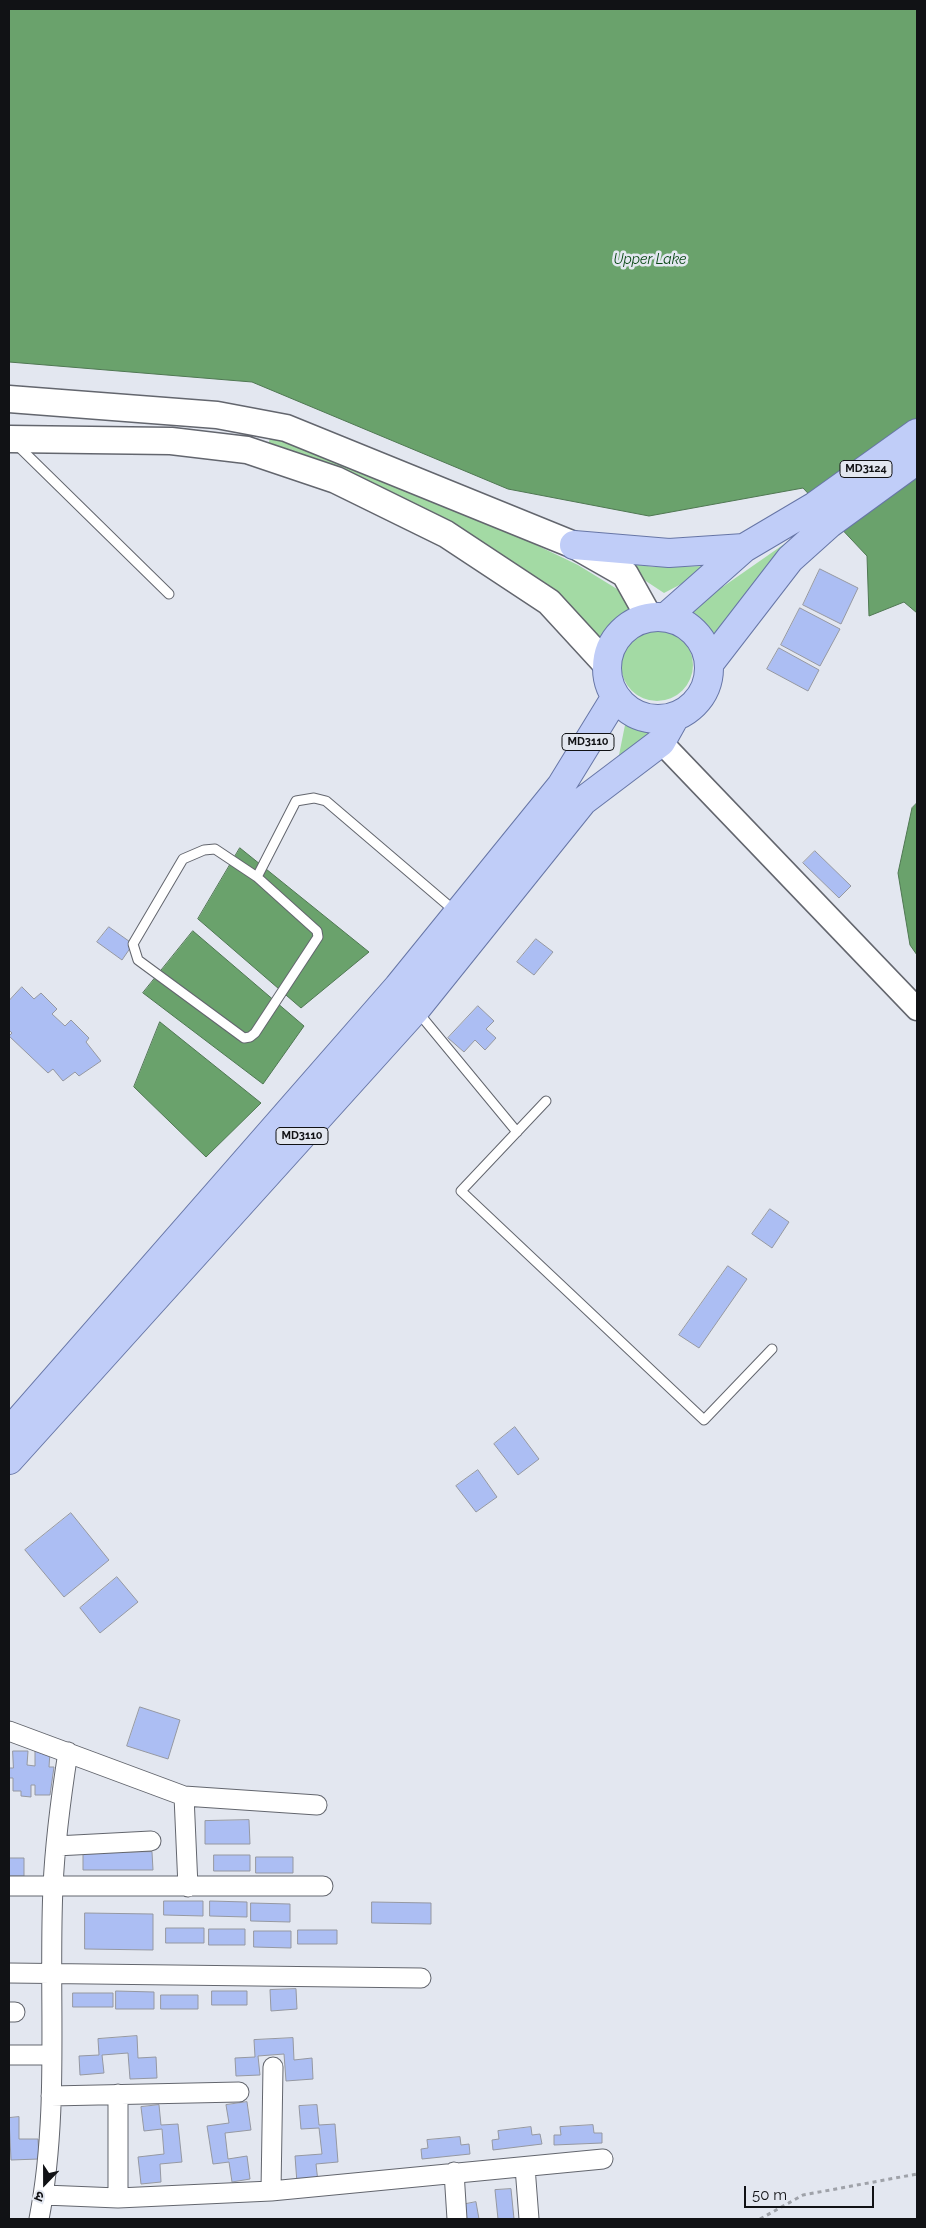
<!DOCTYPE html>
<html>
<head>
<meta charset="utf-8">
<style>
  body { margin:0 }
  #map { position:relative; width:926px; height:2228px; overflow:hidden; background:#e3e7f0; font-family:Raleway,"Noto Sans Devanagari",sans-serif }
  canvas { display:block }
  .frame { position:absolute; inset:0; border:10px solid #111215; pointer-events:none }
  .north { position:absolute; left:20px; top:2158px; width:50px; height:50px; -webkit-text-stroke:4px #e3e7f0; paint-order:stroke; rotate:202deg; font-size:14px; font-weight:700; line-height:20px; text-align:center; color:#111215 }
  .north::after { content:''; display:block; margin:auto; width:18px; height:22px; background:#111215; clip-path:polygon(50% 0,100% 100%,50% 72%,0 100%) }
  .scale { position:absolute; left:744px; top:2186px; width:130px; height:22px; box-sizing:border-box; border:2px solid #111215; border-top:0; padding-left:6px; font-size:15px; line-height:18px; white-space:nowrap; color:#111215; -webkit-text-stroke:4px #e3e7f0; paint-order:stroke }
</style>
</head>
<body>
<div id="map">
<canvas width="926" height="2228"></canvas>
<div class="frame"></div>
<div class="north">उ</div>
<div class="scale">50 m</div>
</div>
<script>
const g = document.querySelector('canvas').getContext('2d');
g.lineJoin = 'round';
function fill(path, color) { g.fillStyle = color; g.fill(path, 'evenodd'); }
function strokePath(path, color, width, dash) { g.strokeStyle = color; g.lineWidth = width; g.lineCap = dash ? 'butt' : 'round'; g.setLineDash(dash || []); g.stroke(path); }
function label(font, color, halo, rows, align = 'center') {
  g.font = font + ' Raleway,sans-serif'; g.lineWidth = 5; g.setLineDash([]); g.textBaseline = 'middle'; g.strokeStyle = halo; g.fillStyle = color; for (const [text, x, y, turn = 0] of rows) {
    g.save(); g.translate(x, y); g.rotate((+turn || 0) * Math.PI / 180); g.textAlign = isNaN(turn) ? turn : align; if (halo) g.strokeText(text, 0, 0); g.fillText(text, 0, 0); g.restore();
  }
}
fill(new Path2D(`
  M271,435L482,519L578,565L643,605L601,638L551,587L448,522L267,448Z
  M810,526L715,642L708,630L685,610L724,586Z
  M617,562L655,567L711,566L710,569L664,593Z
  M621 665a36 36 0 1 1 72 0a36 36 0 1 1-72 0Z
  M626,720L642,725L654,737L617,765Z`), '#a3daa4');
const water = new Path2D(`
  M9,9H917V613L904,602L869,616L867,556L803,488L649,516L508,489L252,382L9,362Z
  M917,803V955L910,945L898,873L912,808Z
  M240,848L369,952L301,1008L198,919Z
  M193,931L304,1026L263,1084L143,993Z
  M160,1022L261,1103L206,1157L134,1087Z`);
fill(water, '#6aa26c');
strokePath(water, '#4f7752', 1);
const building = new Path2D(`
  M820,569L858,588L841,624L803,605Z
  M800,608L840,629L820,666L781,645Z
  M779,648L819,670L808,691L767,669Z
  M815,851L851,886L839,898L803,863Z
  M109,927L133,944L122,960L97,942Z
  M536,939L553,952L534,975L517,962Z
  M22,987L34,999L41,993L57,1009L52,1014L65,1026L71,1020L89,1038L86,1042L101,1061L79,1076L75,1072L63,1081L53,1069L48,1073L9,1036L12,1033L9,1030V1001Z
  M478,1006L494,1021L486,1029L496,1038L485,1050L475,1040L464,1052L448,1038Z
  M770,1209L789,1222L772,1248L752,1234Z
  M728,1266L747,1279L699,1348L679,1335Z
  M515,1427L539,1459L518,1475L494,1444Z
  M478,1470L497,1497L476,1512L456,1486Z
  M71,1513L109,1560L64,1597L25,1550Z
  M117,1577L138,1602L100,1633L80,1608Z
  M140,1707L180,1720L168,1759L127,1746Z
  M13,1751H28L27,1765L35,1766V1751L50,1752L49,1767H54L50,1795H35V1785H31V1797L21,1796V1791H13V1778H9V1768H13Z
  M249,1820L250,1844H205V1821Z
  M152,1852L153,1870H83V1853Z
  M214,1855H250V1871H214Z
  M256,1857H293V1873H256Z
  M9,1858H24V1876H9Z
  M164,1901H203V1916L164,1915Z
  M210,1901L247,1902V1917L210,1916Z
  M372,1902L431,1903V1924L372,1923Z
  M251,1903L290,1904V1922L251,1921Z
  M85,1913L153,1914V1950L85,1949Z
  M166,1928H204V1943H166Z
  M209,1929H245V1945H209Z
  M298,1930H337V1944H298Z
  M254,1931H291V1948L254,1947Z
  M296,1989L297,2009L271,2011L270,1990Z
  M116,1991L154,1992V2009H116Z
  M212,1991H247V2005H212Z
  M73,1993H113V2007H73Z
  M161,1995H198V2009H161Z
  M137,2036L138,2058L156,2057L157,2078L130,2079L128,2053L102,2055L104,2073L80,2075L79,2056L99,2055L98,2039Z
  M293,2038L294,2060L312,2058L313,2079L286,2081L284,2054L258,2056L260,2075L236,2076L235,2058L255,2057L254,2040Z
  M247,2102L251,2130L225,2133L228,2159L247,2156L250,2179L232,2182L229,2162L213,2164L207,2126L229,2123L226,2105Z
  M159,2105L161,2125L178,2124L182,2162L160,2164L161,2182L141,2184L138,2157L164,2154L162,2129L144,2131L141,2107Z
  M317,2105L319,2125L335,2124L338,2162L316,2164L318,2182L297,2183L295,2156L322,2154L319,2128L301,2129L299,2106Z
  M19,2117V2139H38L39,2159L11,2160L9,2118Z
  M593,2125L594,2133H602V2143L554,2145V2135H561L560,2127Z
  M531,2127L532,2135L540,2134L542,2144L493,2150L492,2140L499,2139L498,2131Z
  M460,2137L461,2145L469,2144L470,2154L422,2159L421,2149L428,2148L427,2140Z
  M511,2189L514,2219H498L495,2190Z
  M476,2202L479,2219H463L461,2205Z`);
fill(building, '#acbef3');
strokePath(building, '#9598a1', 1);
const service = new Path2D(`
  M17,445L169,594
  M215,849L257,877L317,931L318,937L255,1033L250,1037L244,1038L138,960L133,944L183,859L204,850Z
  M257,877L296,801L314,798L326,801L456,912
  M417,1011L517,1132
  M546,1101L461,1191L704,1420L772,1349`);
const minor = new Path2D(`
  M9,1731L184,1796L317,1805
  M184,1796L188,1887
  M56,1846L151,1841
  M9,1886H323
  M9,1973L421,1978
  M9,2012H15
  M9,2055H51
  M118,2094V2198
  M51,2096L239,2092
  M525,2167L529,2219
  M454,2172L457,2219
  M271,2191L603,2159
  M44,2195L118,2198L271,2191L273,2067
  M39,2219C60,2111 48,1997 53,1887C55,1841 61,1797 68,1752`);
const tertiary = new Path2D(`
  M661,742L917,1009`);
const secondary = new Path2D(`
  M9,399L217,415L286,428L574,545L625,574L649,617
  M9,439L171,441L247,450L336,480L446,534L549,602L606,664`);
const primary = new Path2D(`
  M574,545L669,553L744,548
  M607 668a51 51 0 1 1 102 0a51 51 0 1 1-102 0Z
  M666,617L744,548L815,506L917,433
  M709,664L790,559L829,524L917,460
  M9,1432L398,987L561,786L615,698
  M9,1460L416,1009L583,801L661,742L675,717`);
strokePath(service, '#63666e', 11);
strokePath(minor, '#63666e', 21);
strokePath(tertiary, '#63666e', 25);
strokePath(secondary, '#63666e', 29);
strokePath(primary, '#6776a6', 30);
strokePath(new Path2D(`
  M760,2219L803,2195L917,2174`), '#9fa2a9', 3, [4, 4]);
strokePath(service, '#fff', 9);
strokePath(minor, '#fff', 19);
strokePath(tertiary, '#fff', 22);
strokePath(secondary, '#fff', 26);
strokePath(primary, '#c0cdf8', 28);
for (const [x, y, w] of [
  [866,469,52],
  [588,742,52],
  [302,1136,52]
]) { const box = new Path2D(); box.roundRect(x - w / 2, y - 8.5, w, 17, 4); g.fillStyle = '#e3e7f0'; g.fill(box); strokePath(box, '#111215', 1); }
label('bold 11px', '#111215', null, [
  ["MD3124",866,469],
  ["MD3110",588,742],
  ["MD3110",302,1136]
]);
label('italic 14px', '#094814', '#e3e7f0', [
  ["Upper Lake",650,260]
]);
</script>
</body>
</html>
